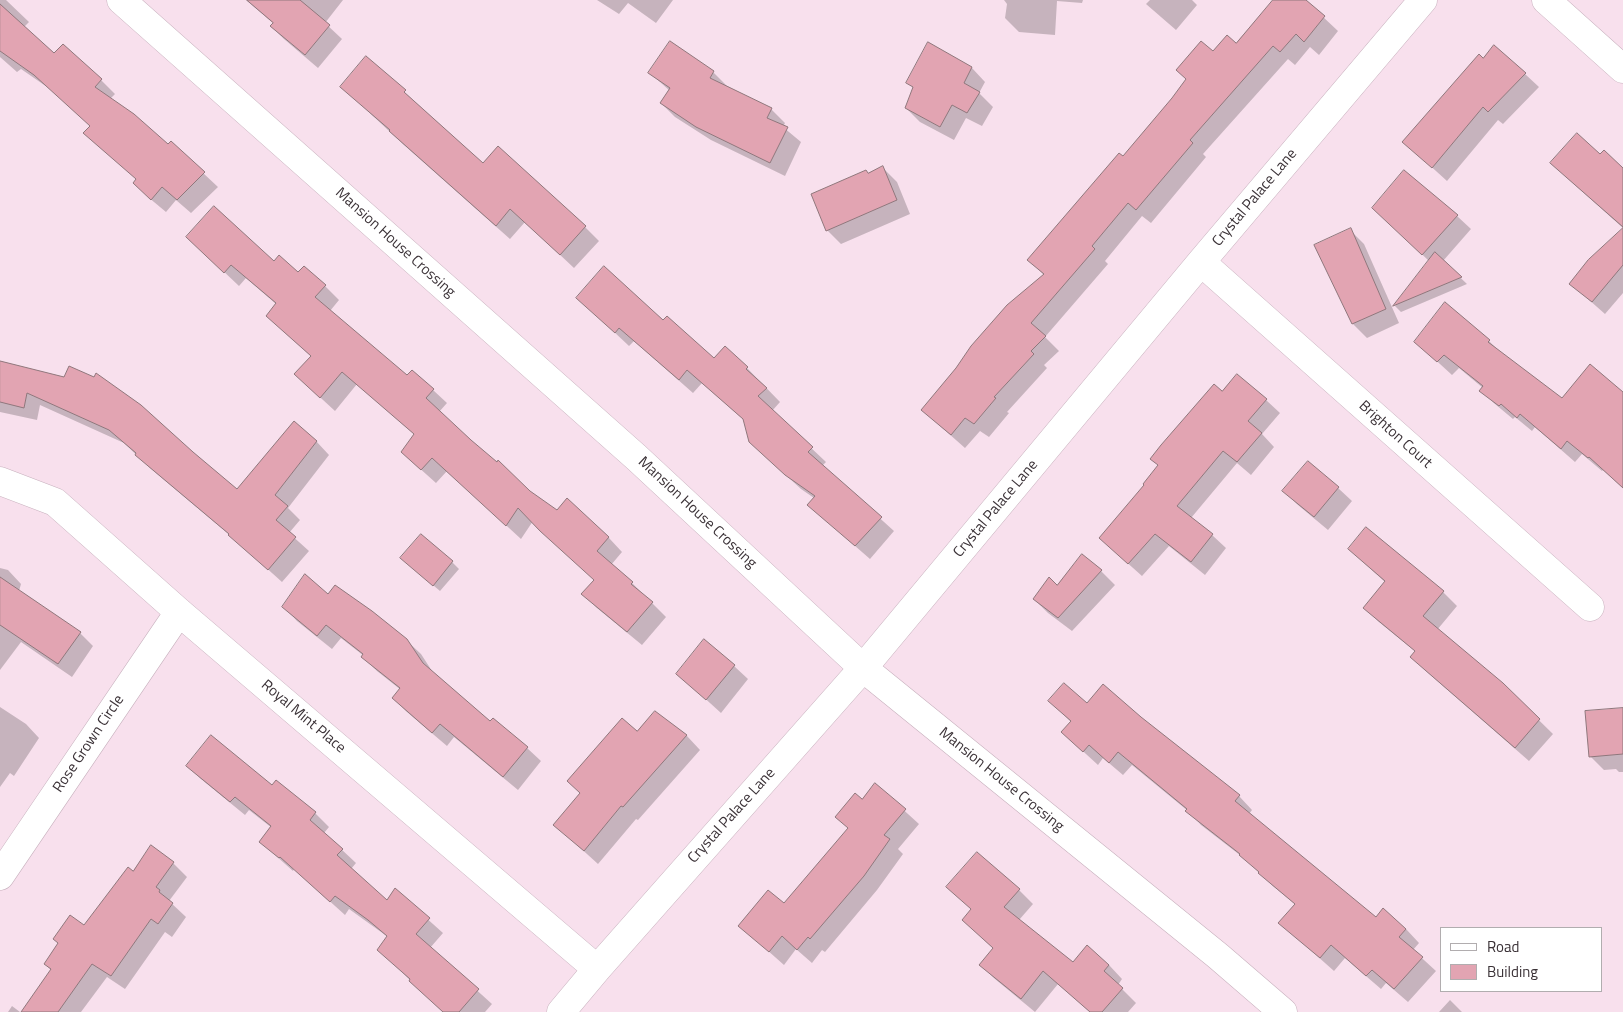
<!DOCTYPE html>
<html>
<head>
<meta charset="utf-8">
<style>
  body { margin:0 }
  #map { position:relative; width:1623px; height:1012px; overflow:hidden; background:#f8e0ed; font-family:"Titillium Web",sans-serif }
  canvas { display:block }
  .legend { position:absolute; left:1440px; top:927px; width:162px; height:65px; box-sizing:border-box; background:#fff; border:1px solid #b1adaf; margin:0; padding:6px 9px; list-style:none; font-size:15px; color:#3b3237 }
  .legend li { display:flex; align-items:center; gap:10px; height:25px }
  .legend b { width:25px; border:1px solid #b1adaf }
</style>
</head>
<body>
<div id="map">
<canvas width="1623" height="1012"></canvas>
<ul class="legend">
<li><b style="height:6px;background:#fff"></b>Road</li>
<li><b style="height:14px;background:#e2a4b2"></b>Building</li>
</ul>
</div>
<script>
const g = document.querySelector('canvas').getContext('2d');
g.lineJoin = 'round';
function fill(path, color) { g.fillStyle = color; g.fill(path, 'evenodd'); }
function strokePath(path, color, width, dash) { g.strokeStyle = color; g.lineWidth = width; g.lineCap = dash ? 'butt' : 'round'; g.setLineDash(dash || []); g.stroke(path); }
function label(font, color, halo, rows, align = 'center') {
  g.font = font + ' "Titillium Web",sans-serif'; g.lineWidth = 4.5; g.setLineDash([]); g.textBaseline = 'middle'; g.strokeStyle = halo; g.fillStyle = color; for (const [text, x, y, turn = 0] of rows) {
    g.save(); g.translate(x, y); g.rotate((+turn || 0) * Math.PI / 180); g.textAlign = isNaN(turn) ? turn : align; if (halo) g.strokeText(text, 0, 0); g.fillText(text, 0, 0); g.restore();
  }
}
fill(new Path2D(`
  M0,0H6L29,22L24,27L54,55L101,80L115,94L110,99L168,146L171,143L218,187L191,213L176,200L166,212L148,197L137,180L91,126L50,89L21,69L17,72L0,57Z
  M246,0H343L325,23L342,39L318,68L284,39L271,26L273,23Z
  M597,0H673L656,23L628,3L619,14Z
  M1004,0H1083L1082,3L1057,1L1055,35L1019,32L1005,18L1007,4Z
  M1150,0H1192L1197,5L1176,30L1146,4Z
  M1275,0H1305L1338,31L1319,55L1310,47L1295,65L1288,59L1203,154L1206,157L1151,223L1142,216L1105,261L1108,264L1045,337L1059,351L1044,365L1047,368L1007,412L1009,413L989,437L980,431L965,448L922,410L1044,275L1029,260L1123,158L1214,53L1236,44Z
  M367,58L483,164L585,227L599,241L574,268L525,222L510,239L404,145L342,87Z
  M1483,59L1525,74L1539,87L1503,124L1498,120L1447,181L1404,142Z
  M972,68L985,82L979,93L993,107L982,126L966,118L954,140L920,122L906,108L914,88L908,82Z
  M713,72L727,86L771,109L785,123L783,127L801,142L785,176L711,140L675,117L661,103L670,91L650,73Z
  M883,168L897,182L910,214L841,244L827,230L868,174Z
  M1565,176H1623V228Z
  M1457,216L1471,229L1443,261L1467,284L1401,312L1395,306L1429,261L1388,222Z
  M1350,230L1364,244L1399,323L1367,338L1353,324L1316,246Z
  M1623,230V293L1605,314L1571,284Z
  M202,251L274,263L325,286L339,300L330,311L407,377L433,390L447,403L439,412L529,492L557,511L580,512L609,538L622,552L611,565L632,583L666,617L642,645L597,608L583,594L595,580L533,521L521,539L447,471L436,483L417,466L403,452L415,435L357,384L335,411L310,388L312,357L282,330L276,304L246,278L239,286Z
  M578,298L663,321L714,359L725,348L747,368L780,402L772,411L826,462L822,466L894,531L870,559L823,518L814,498L801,489L765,456L745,421L702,383L693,393L634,341L629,346Z
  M1446,304L1489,341L1503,355L1562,399L1623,393V488L1603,470L1602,471L1582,454L1575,462L1535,427L1532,431L1515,417L1513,419L1495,404L1481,390L1483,388L1459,368L1452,375L1416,342Z
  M0,363L192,453L237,490L316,441L329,455L288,508L300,520L289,533L309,551L282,582L232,537L150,468L124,443L40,405L37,420L0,412Z
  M1222,393L1266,400L1280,413L1262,434L1274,447L1251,475L1237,463L1191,518L1212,535L1226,548L1205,575L1169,546L1142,576L1114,551Z
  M1338,488L1352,501L1328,530L1298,505L1284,491Z
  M1349,549L1443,592L1457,606L1437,630L1502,684L1553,734L1529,761L1426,671L1412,657L1416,652L1379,622L1365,608L1385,582Z
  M452,562L459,569L440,591L408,564Z
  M0,568L8,570L21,584L19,591L80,633L93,646L72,677L21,642L0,670Z
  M1101,571L1115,585L1072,631L1048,613L1034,599L1057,587Z
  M329,595L406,640L421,654L434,674L490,723L527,748L541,761L518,790L454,737L447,746L407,712L393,698L401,690L377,671L363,657L364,656L341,638L332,649L297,621L284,607Z
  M734,666L748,679L721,713L677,673Z
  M1050,701L1087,704L1141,718L1239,796L1252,810L1249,814L1376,919L1406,929L1419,943L1413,950L1436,971L1408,1002L1386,983L1381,989L1345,958L1334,971L1280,923L1296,905L1273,886L1245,859L1201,825L1188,811L1132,765L1123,775L1103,758L1098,765L1062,732L1071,722Z
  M0,707L26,724L39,738L14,776L10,773L0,787Z
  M1623,709V772H1619L1616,769L1604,770L1590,756Z
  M655,713L687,736L700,750L638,820L636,819L598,864L555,825Z
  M187,766L272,787L315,813L329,827L324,833L356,863L351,869L387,901L395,890L443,933L430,948L492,1004L485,1012H443L379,950L388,937L349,909L345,915L294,869L293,871L275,855L261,842L272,828L249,810L245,815L201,779Z
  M875,784L919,824L898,849L903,854L877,890L825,952L822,950L812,963L796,949L784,965L740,926L784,905L849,829L837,817L862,800Z
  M152,847L173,863L187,877L169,901L186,917L172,937L165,932L125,989L107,977L81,1012H23L52,971L45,964L84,926L133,872Z
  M1019,890L1033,904L1019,920L1073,964L1109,965L1122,979L1118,985L1136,1003L1128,1012H1090L1058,984L1035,1012L995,979L981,965L994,949L963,920Z
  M1450,1000L1462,1012H1439Z
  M12,1006L20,1012H8Z`), '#0003');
const building = new Path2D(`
  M247,0H300L330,25L305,55L270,26L273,23Z
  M1273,0H1306L1325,16L1304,42L1296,34L1280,52L1273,46L1190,140L1193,143L1136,210L1128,203L1092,246L1095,249L1031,323L1046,336L1031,351L1034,354L994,397L996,398L974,424L965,418L951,435L921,410L956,368L971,346L1007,305L1044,274L1027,260L1119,153L1123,156L1172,98L1186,79L1176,70L1201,41L1213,51L1227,35L1236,43Z
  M0,4L54,53L63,44L102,79L95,87L134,114L168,144L171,141L205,172L177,200L162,187L151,200L133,183L136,179L83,133L90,126L34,75L0,51Z
  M670,41L714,71L710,78L772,108L767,118L788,127L770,163L696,127L660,103L670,88L648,73Z
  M928,42L972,67L964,83L980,92L967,113L952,105L940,127L905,108L913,87L906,83Z
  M1494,45L1526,73L1488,112L1483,107L1432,168L1402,142L1479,54L1483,58Z
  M366,56L406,90L404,92L483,163L498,146L586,226L560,255L510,209L496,226L389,131L390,130L340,87Z
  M1577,133L1600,154L1604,150L1623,168V227L1550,163Z
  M883,166L897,200L826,231L811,194L866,170L868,173Z
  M1404,170L1458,215L1422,255L1372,208Z
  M214,206L274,261L279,255L298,272L304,266L326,285L315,297L407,375L412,370L434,389L426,398L471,440L497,462L498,460L530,491L557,510L567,498L609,537L597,551L633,582L631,584L653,602L627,632L581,594L594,580L540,531L518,508L506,526L432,458L421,470L401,452L414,434L342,372L320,398L294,374L311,356L266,316L276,303L231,265L224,273L186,237Z
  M1351,228L1386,309L1352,324L1314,245Z
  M1623,228V265L1592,302L1569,284L1588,260Z
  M1435,252L1462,277L1393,306Z
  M604,266L663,320L667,316L714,358L725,346L748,367L746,369L767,388L758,396L813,447L808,452L882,517L855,546L807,505L815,496L785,475L749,442L743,419L687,370L679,380L619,328L615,333L576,298Z
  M1445,302L1490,340L1488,342L1562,398L1590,364L1623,392V488L1589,457L1588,458L1567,441L1561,449L1520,414L1517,418L1501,404L1499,406L1479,391L1483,386L1444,355L1437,362L1414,342Z
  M0,361L64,377L69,366L94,377L96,373L141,405L193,452L237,489L294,421L317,441L275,495L288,506L276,520L296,537L268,570L228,535L229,534L135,455L136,453L109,430L27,393L24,408L0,402Z
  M1237,374L1267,399L1248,421L1262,433L1237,462L1223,451L1177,506L1213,534L1191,562L1155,534L1128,564L1099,538L1144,485L1143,484L1158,465L1150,459L1161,445L1214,384L1222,391Z
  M1308,461L1339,487L1314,517L1282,491Z
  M1366,527L1444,591L1423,616L1503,683L1540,719L1515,748L1410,657L1415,651L1363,608L1385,581L1348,549Z
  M421,534L453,561L433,586L400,558Z
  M1082,554L1102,570L1058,618L1033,599L1049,577L1057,585Z
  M305,574L328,594L335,585L372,611L407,639L423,663L490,721L493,718L528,747L503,777L440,724L432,733L392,698L400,688L361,657L363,654L326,625L317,636L282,607Z
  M0,577L81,632L58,664L0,625Z
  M704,639L735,665L706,700L676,674Z
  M1064,683L1087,703L1103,684L1141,717L1240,795L1235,801L1376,917L1383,908L1406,929L1399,937L1423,957L1394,989L1372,970L1366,976L1331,945L1320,958L1278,923L1295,904L1258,873L1259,872L1239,855L1240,854L1185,811L1187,809L1118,752L1109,763L1089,745L1083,752L1061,732L1071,721L1048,701Z
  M1623,708V754L1589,757L1585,711Z
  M655,711L687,735L623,807L621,806L584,851L553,825L580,793L567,781L622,718L637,731Z
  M211,735L272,785L276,780L316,812L310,820L343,849L337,855L387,900L395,888L430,918L416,934L479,989L459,1012H443L409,981L410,979L377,950L387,936L368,920L335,896L330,902L280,857L279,858L259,842L271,826L235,797L230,802L186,766Z
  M875,783L906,809L884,835L890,839L864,876L810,939L808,937L797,950L782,936L769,952L738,926L768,890L784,903L848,828L835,817L855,793L862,799Z
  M151,845L174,862L156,887L160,890L159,892L173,903L158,924L151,919L111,976L92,964L58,1012H21L51,969L44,964L58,943L53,939L70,915L84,925L128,867L133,871Z
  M977,852L1020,889L1004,907L1073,962L1087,945L1109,965L1104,971L1123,988L1102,1012H1090L1043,971L1021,999L979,965L993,948L962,920L971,909L946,887Z`);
fill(building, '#e2a4b2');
strokePath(building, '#8f777c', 1);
const minor = new Path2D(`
  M121,0L636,457L863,668L1218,956L1283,1012
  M1546,0L1623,69
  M1201,262L1590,607
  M0,481L55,502L179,612L597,969
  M0,876L179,612
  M561,1012L597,969L863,668L1201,262L1423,0`);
strokePath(minor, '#c7b0bd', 29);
strokePath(minor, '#fff', 28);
label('15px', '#3b3237', '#fff', [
  ["Crystal Palace Lane",1255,198,-50],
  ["Mansion House Crossing",395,243,42],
  ["Brighton Court",1395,435,42],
  ["Crystal Palace Lane",996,509,-50],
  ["Mansion House Crossing",697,513,43],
  ["Royal Mint Place",303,717,40],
  ["Rose Grown Circle",89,744,-56],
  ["Mansion House Crossing",1001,780,39],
  ["Crystal Palace Lane",732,816,-48]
]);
</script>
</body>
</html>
